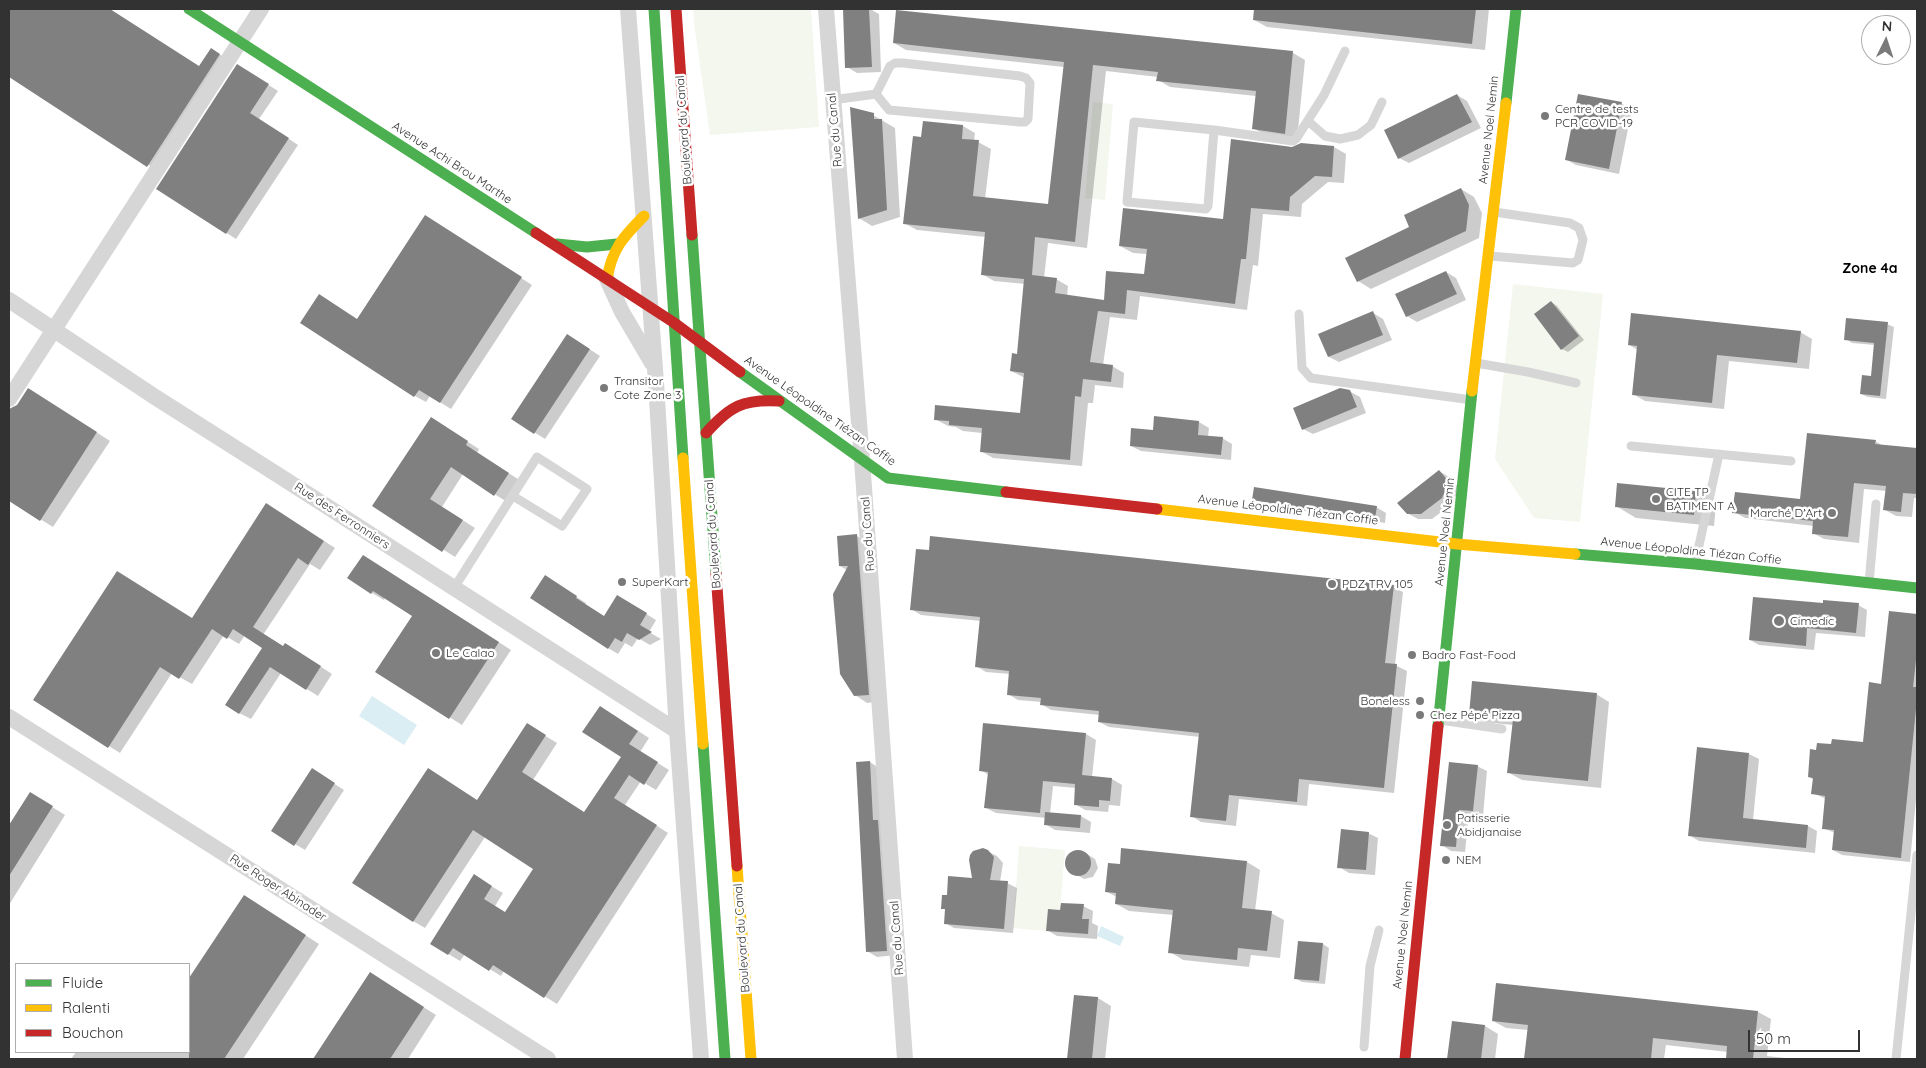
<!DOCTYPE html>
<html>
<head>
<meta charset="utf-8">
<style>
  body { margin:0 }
  #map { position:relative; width:1926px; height:1068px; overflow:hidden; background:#fff; font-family:Quicksand,sans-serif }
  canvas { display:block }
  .frame { position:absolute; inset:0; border:10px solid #323232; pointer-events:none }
  .legend { position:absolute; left:15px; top:963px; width:175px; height:90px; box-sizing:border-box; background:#fff; border:1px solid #adadad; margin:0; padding:6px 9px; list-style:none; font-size:15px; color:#323232 }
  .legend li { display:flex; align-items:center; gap:10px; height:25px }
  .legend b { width:25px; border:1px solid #adadad }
  .north { position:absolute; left:1861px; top:15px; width:50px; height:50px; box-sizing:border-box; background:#fff; border:1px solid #adadad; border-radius:50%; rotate:4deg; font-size:14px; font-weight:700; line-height:20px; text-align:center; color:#323232 }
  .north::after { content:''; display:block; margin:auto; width:18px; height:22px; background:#7a7a7a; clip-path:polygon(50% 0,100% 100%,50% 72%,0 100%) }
  .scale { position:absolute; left:1748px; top:1030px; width:112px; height:22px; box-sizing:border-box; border:2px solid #323232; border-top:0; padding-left:6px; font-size:15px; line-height:18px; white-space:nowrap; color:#323232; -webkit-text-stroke:4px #fff; paint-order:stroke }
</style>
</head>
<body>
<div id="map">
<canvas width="1926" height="1068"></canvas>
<div class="frame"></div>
<ul class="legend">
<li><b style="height:6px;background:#4caf50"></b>Fluide</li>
<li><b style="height:6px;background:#ffc107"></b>Ralenti</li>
<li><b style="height:6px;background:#c62828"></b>Bouchon</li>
</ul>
<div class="north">N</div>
<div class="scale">50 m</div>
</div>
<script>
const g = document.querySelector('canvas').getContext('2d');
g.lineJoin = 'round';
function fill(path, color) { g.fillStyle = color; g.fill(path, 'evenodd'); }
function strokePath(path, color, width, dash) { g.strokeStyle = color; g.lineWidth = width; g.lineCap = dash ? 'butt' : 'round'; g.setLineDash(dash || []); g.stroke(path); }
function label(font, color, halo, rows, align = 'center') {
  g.font = font + ' Quicksand,sans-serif'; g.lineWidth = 5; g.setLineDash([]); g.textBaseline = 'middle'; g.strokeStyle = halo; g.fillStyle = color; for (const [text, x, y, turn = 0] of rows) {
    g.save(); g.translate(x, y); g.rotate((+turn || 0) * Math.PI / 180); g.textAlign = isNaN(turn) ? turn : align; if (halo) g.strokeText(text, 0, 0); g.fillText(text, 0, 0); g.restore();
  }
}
fill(new Path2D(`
  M693,9H811L819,127L710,135L695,30Z
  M1093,102L1113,104L1105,200L1085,198Z
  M1513,284L1603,294L1580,522L1534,518L1495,459Z
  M1019,846L1065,850L1060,910L1048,909L1046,931L1013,928Z`), '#f3f7ee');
fill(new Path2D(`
  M372,696L417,725L404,745L359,716Z
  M1101,926L1124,937L1120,946L1097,936Z`), '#dbeef4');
fill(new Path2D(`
  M9,9H109L200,68L212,50L229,60L158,171L10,77L9,79Z
  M845,9H870L879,14L881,72L857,73L847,67Z
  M1255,9H1489L1485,50L1267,27L1254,20Z
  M897,11L1293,53L1305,60L1297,140L1265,135L1253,128L1256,96L1170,87L1158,80V77L1106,71L1087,248L1048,243L1044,278L1056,279L1068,286L1067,296L1105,301L1145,275L1147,254L1133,253L1120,246L1224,220L1292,148L1334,147L1346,154L1344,183L1328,182L1302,204L1301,217L1263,214L1258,266L1253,265L1247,310L1140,296L1137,320L1110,317L1103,365L1112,366L1124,373L1123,388L1095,385L1093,403H1088L1082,466L993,458L981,451L982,433L963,431L956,427L948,426L935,419L1021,415L1025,378L1011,371L1018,355L1025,284L994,281L982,274L986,237L917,230L904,223L922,139L963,126L975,133L974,141L978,142L991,149L985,199L1049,206L1064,67L906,50L894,43Z
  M247,71L278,91L259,119L298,145L236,239L158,189Z
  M1457,95L1467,101L1481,128L1409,163L1399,158Z
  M1579,95L1622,104L1632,109L1619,174L1576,165L1567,160Z
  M873,115L895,128L900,217L872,226L859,218Z
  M1461,189L1474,197L1482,213L1479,238L1371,289L1358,281L1411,228Z
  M436,223L532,285L451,409L430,396L426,402L415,396L302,322L358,320Z
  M1446,272L1456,278L1466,300L1417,322L1407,316Z
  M1551,302L1557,306L1584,340L1568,352L1562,349Z
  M1373,313L1383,319L1392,340L1339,362L1329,357L1320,335Z
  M1887,324L1894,327L1886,399L1868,397L1861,394L1872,377L1875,345L1852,343L1846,339Z
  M1800,332L1812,339L1809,369L1729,361L1724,409L1645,401L1633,394L1638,350L1629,345Z
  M577,341L600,356L545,439L513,419Z
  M29,389L110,441L53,527L9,500V411L18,406Z
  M1349,391L1360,397L1366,413L1313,434L1303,429Z
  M1199,422L1209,428L1208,437L1222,438L1232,444L1231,460L1141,451L1131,446L1154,432Z
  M443,426L479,449L477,453L521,481L507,502L463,474L442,507L475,528L455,557L374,506Z
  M1875,441L1883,446L1917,449V498H1914L1912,517L1896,516L1885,510L1887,491L1864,489L1859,543L1824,539L1813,533L1814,526L1745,518L1734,512L1801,500Z
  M1439,471L1449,477L1459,488L1452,504L1432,519H1418L1407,513Z
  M1619,484L1696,492L1716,504L1714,526L1636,518L1616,506Z
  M1254,499L1376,507L1386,513L1385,523L1264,505Z
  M278,511L335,548L320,570L310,564L263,635L284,647L297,651L332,674L318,696L281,673L251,719L239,713L264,648L245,635L239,644L224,635L192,684L172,673L120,753L35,700L192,619Z
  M857,536L869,543L880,701L867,703L855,695L847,570L840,566Z
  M375,563L511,650L462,725L377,672L413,616L385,597L384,600L372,593Z
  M555,583L586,603L585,605L605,617L627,602L656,620L649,632L661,639L650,645L638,638L632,647L625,643L618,654L608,648Z
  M1393,587L1403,592L1395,665L1407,671L1394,793L1309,784L1307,806L1239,799L1236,826L1201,822L1192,816L1200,737L1109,727L1099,722L1100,715L1051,710L1041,704L1042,702L1018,700L1008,694L1010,674L986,672L976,666L981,621L921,615L911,609Z
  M1824,604L1858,605L1867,610L1865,637L1816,633L1814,650L1759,645L1750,640Z
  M1890,612L1917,615V789L1910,862L1842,855L1833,850L1835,833L1823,828L1826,799L1813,793L1814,780L1809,777L1817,751L1832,745L1865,743L1883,685Z
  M1596,694L1609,702L1601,788L1522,780L1509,773L1513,725L1483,722L1470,714Z
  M612,714L649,738L640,752L669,770L656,790L641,781L625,805L668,833L557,1004L504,971L501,976L465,954L460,961L432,944L486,883L503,893L495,906L505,913L534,869L485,837L425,928L413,921L478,801L539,732L557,743L533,780L585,813L622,757Z
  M1086,734L1096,740L1092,777L1112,779L1122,785L1120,806L1109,805L1108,812L1085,810L1075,804L1076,788L1053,786L1050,814L1081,816L1091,822L1090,833L1055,830L1045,824L1046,818L996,813L986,808L989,775L980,770Z
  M1749,754L1759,759L1753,820L1808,826L1817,831L1815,853L1699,841L1689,835Z
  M870,762L879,768L896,955L877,957L867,951Z
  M1477,766L1487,771L1483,816L1469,815L1465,852L1451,851L1442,845Z
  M322,776L344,790L305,850L273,831Z
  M30,793L65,815L9,905V827Z
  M1368,833L1378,838L1375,875L1349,873L1339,867Z
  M1080,850L1095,859L1098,868L1093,877L1084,879L1068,870L1066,861L1070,853Z
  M987,851L997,856L1003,863L1000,882L1007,883L1017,888L1013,933L954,928L945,923L946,910L942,908L948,897L973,880Z
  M1247,862L1260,870L1255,911L1271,913L1284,920L1280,958L1251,955L1249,967L1183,960L1170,952L1174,915L1129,911L1116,904L1117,897L1107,892L1121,865Z
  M244,896L319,944L243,1059H71L76,1052H189V981Z
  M1083,906L1093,911L1092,923L1098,926L1097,939L1057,936L1047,930L1062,911Z
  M1323,944L1329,948L1325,984L1302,982L1295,978Z
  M370,973L436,1015L408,1059H314Z
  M1497,984L1758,1012L1771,1019L1767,1056L1794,1059H1727L1728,1052L1666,1045L1664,1059H1525L1528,1030L1506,1028L1493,1021Z
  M1075,996L1098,998L1111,1006L1105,1059H1068Z
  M1453,1023L1485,1026L1498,1034L1495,1059H1449Z`), '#0003');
fill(new Path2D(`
  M9,9H110L199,66L211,48L220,54L147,167L9,77Z
  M843,9H869L872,67L845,68Z
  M1254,9H1476L1472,44L1253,20Z
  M896,10L1293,51L1285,134L1252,129L1256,91L1156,81L1158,72L1093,65L1075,242L1035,237L1032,275L1057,278L1055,293L1104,300L1106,271L1144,274L1147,249L1119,246L1123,208L1223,219L1231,139L1292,147L1301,143L1334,146L1332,177L1315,176L1290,197L1289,211L1251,208L1246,259H1241L1235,304L1127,290L1125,314L1098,311L1090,362L1113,365L1111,382L1083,379L1081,397L1075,396L1070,460L980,452L982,428L949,425V421L934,420L935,405L1020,413L1024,373L1010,371L1012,353L1017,354L1024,279L981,275L985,232L903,224L913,136L921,137L923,121L963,125L962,139L979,140L973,196L1048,204L1064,62L893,43Z
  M237,64L269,84L250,113L289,138L226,234L156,189Z
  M1457,94L1472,122L1398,159L1384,130Z
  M1578,94L1622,102L1609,169L1565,160Z
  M850,107L874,113V119H882L887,210L858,219Z
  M1461,188L1469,205L1466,231L1357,282L1345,258L1409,227L1404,215Z
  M425,215L522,277L440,403L419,390L414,397L300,323L319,294L357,319Z
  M1446,271L1457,294L1406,317L1395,294Z
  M1551,301L1579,336L1561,350L1534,314Z
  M1373,311L1383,335L1328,357L1318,334Z
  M1631,313L1801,331L1797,363L1717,355L1712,403L1632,395L1637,346L1628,345Z
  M1846,318L1888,322L1880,396L1860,394L1862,375L1871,376L1874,343L1844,340Z
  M567,334L590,349L534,434L511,419Z
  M28,388L97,432L40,521L9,501V409L17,405Z
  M1340,388L1350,390L1357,407L1302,430L1293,408Z
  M1154,416L1199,421L1198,435L1223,437L1221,455L1130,446L1131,428L1153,430Z
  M431,417L468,441L466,445L509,473L494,496L451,467L430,499L463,520L442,552L372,506Z
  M1807,433L1876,440L1875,444L1917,448V494L1903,493L1901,512L1883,510L1886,486L1854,483L1848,537L1812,534L1813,521L1732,513L1735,492L1800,499Z
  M1439,470L1449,482L1442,498L1421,514H1407L1397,503Z
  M1617,483L1696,491L1694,515L1615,507Z
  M1254,487L1377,506L1375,519L1252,500Z
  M266,503L324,541L308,565L298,558L253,627L283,646L285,643L321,666L306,690L270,667L239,714L225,705L262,648L233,629L227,639L212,629L179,679L160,667L108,748L33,700L117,571L192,618Z
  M857,534L869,695L854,696L840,674L833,594L848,566H839L837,536Z
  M930,536L1394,585L1385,663L1397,664L1384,788L1299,779L1297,802L1229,795L1226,821L1190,817L1199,733L1098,722L1099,711L1040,705L1041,698L1007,695L1009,671L975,667L980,617L910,610L916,549L929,550Z
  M363,555L499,642L449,719L375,672L412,616L373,591L371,594L347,578Z
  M545,575L577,596L576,598L604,616L617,595L647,613L640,625L652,632L639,640L627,633L622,642L615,638L608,649L530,598Z
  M1753,597L1823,603V600L1859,603L1856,633L1807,628L1806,646L1749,640Z
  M1889,611L1917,614V651L1913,687H1917V699L1901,858L1832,850L1834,830L1822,829L1825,796L1811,794L1813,778L1808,777L1810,749L1816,750L1817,743L1831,744L1832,739L1863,742L1869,682L1881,684Z
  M1472,681L1597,693L1588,781L1507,773L1513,719L1469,715Z
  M600,706L638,731L629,744L658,762L644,785L629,775L614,798L657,825L544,998L493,965L489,971L453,948L448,955L430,944L474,874L492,886L484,899L505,912L533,869L473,830L413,922L352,883L428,768L477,800L527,723L546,735L522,772L584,812L621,757L582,732Z
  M983,723L1086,733L1082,775L1112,778L1110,801L1099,800V807L1074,805L1075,784L1043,781L1040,813L984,808L988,772L979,771Z
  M1697,747L1749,753L1743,818L1808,825L1806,848L1688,836Z
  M870,761L873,820H878L887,951L866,952L856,762Z
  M1449,762L1478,765L1473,811L1459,810L1456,847L1440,846Z
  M312,768L335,783L294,846L271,831Z
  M30,792L53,806L9,876V825Z
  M1045,812L1081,815L1080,828L1044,825Z
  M1341,829L1369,832L1366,870L1337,868Z
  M983,848L988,850L994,857L990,880L1008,881L1004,929L944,924L945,909H941L942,895H947L948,876L972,878L969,860L970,855L973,851Z
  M1121,848L1247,861L1242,908L1272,911L1267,951L1238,948L1237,960L1168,953L1173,910L1115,904L1116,893L1105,892L1108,863L1120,864Z
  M1065 863a13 13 0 1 1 26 0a13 13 0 1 1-26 0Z
  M244,895L306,935L224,1059H189V978Z
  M1061,903L1084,904L1082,919H1089L1088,934L1046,931L1048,909L1060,910Z
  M1298,941L1323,943L1319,981L1294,979Z
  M370,972L424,1007L390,1059H313Z
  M1496,983L1758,1011L1753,1059H1726L1727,1046L1653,1038L1651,1059H1524L1528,1025L1492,1021Z
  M1074,995L1098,997L1092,1059H1067Z
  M1452,1021L1485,1025L1481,1059H1447Z`), '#808080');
strokePath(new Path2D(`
  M895,63H903L1020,76L1026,78L1030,83L1028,119L1025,122H1020L889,110L876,94L890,66Z
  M832,100L876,94
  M1308,121L1325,136L1340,139L1358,135L1371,125L1382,102
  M1214,130L1208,206L1206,209L1127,202L1134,122L1214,130L1293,141L1296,139L1324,95L1345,51
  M1490,256L1573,263L1578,260L1583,240L1579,228L1570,223L1494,212
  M1299,314L1302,368L1311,378L1472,400
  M1476,363L1528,372L1576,383
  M1631,446L1791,461
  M1695,564L1719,454
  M1869,583L1876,504
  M454,588L537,457L587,489L562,526L513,496
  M1440,720L1502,729
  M1364,1047L1370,966L1379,930
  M1896,1059L1917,855`), '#d6d6d6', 9);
strokePath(new Path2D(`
  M628,9L656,382L677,731L701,1059
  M826,9L862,460L905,1059
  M607,279L622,312L652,363
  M9,300L155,397L278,475L677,731
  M9,399L261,9
  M9,717L548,1059`), '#d6d6d6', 16);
strokePath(new Path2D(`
  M189,9L536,233
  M654,9L683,458
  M1506,103L1516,9
  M692,235L716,573
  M557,244L587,247L617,244
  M740,372L888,478L1006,492
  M1575,554L1695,564L1917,588
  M1438,726L1472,391
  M703,744L725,1059`), '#4caf50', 11);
strokePath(new Path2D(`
  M607,279C612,249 623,237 644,216
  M1472,391L1506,103
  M683,458L703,744
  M1157,509L1457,544L1575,554
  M737,866L751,1059`), '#ffc107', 11);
strokePath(new Path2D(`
  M676,9L692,235
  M536,233L673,322L740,372
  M706,433C730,406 743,399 779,401
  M1006,492L1157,509
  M716,573L737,866
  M1405,1059L1438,726`), '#c62828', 11);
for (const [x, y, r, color] of [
  [1545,116,5,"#7a7a7a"],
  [604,388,5,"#7a7a7a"],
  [1656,499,5,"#7a7a7a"],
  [1832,513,5,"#7a7a7a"],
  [622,582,5,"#7a7a7a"],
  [1332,584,5,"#7a7a7a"],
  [1779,621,6,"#7a7a7a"],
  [436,653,5,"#7a7a7a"],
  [1412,655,5,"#7a7a7a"],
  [1420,701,5,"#7a7a7a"],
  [1420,715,5,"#7a7a7a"],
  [1447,825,5,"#7a7a7a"],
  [1446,860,5,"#7a7a7a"]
]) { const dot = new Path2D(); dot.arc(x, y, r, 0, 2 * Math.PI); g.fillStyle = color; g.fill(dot); strokePath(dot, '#fff', 2); }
label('12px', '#323232', '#fff', [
  ["Centre de tests",1555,109],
  ["PCR COVID-19",1555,123],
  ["Transitor",614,381],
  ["Cote Zone 3",614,395],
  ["CITE TP",1666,492],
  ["BATIMENT A",1666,506],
  ["Marché D'Art",1822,513,"right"],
  ["SuperKart",632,582],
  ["PDZ TRV 105",1342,584],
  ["Cimedic",1790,621],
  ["Le Calao",446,653],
  ["Badro Fast-Food",1422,655],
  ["Boneless",1410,701,"right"],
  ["Chez Pépé Pizza",1430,715],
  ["Patisserie",1457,818],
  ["Abidjanaise",1457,832],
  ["NEM",1456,860]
], 'left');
label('12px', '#323232', '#fff', [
  ["Boulevard du Canal",684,130,-94],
  ["Rue du Canal",835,130,-95],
  ["Avenue Noel Nemin",1489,130,-84],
  ["Avenue Achi Brou Marthe",452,163,33],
  ["Avenue Léopoldine Tiézan Coffie",820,411,35],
  ["Avenue Léopoldine Tiézan Coffie",1288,510,7],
  ["Rue des Ferronniers",342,516,33],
  ["Avenue Noel Nemin",1445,532,-84],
  ["Boulevard du Canal",713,534,-94],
  ["Rue du Canal",868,534,-94],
  ["Avenue Léopoldine Tiézan Coffie",1691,551,6],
  ["Rue Roger Abinader",278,888,33],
  ["Avenue Noel Nemin",1403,935,-84],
  ["Boulevard du Canal",742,938,-94],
  ["Rue du Canal",897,938,-94]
]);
label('bold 14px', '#000', '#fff', [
  ["Zone 4a",1870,269]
]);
</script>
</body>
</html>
